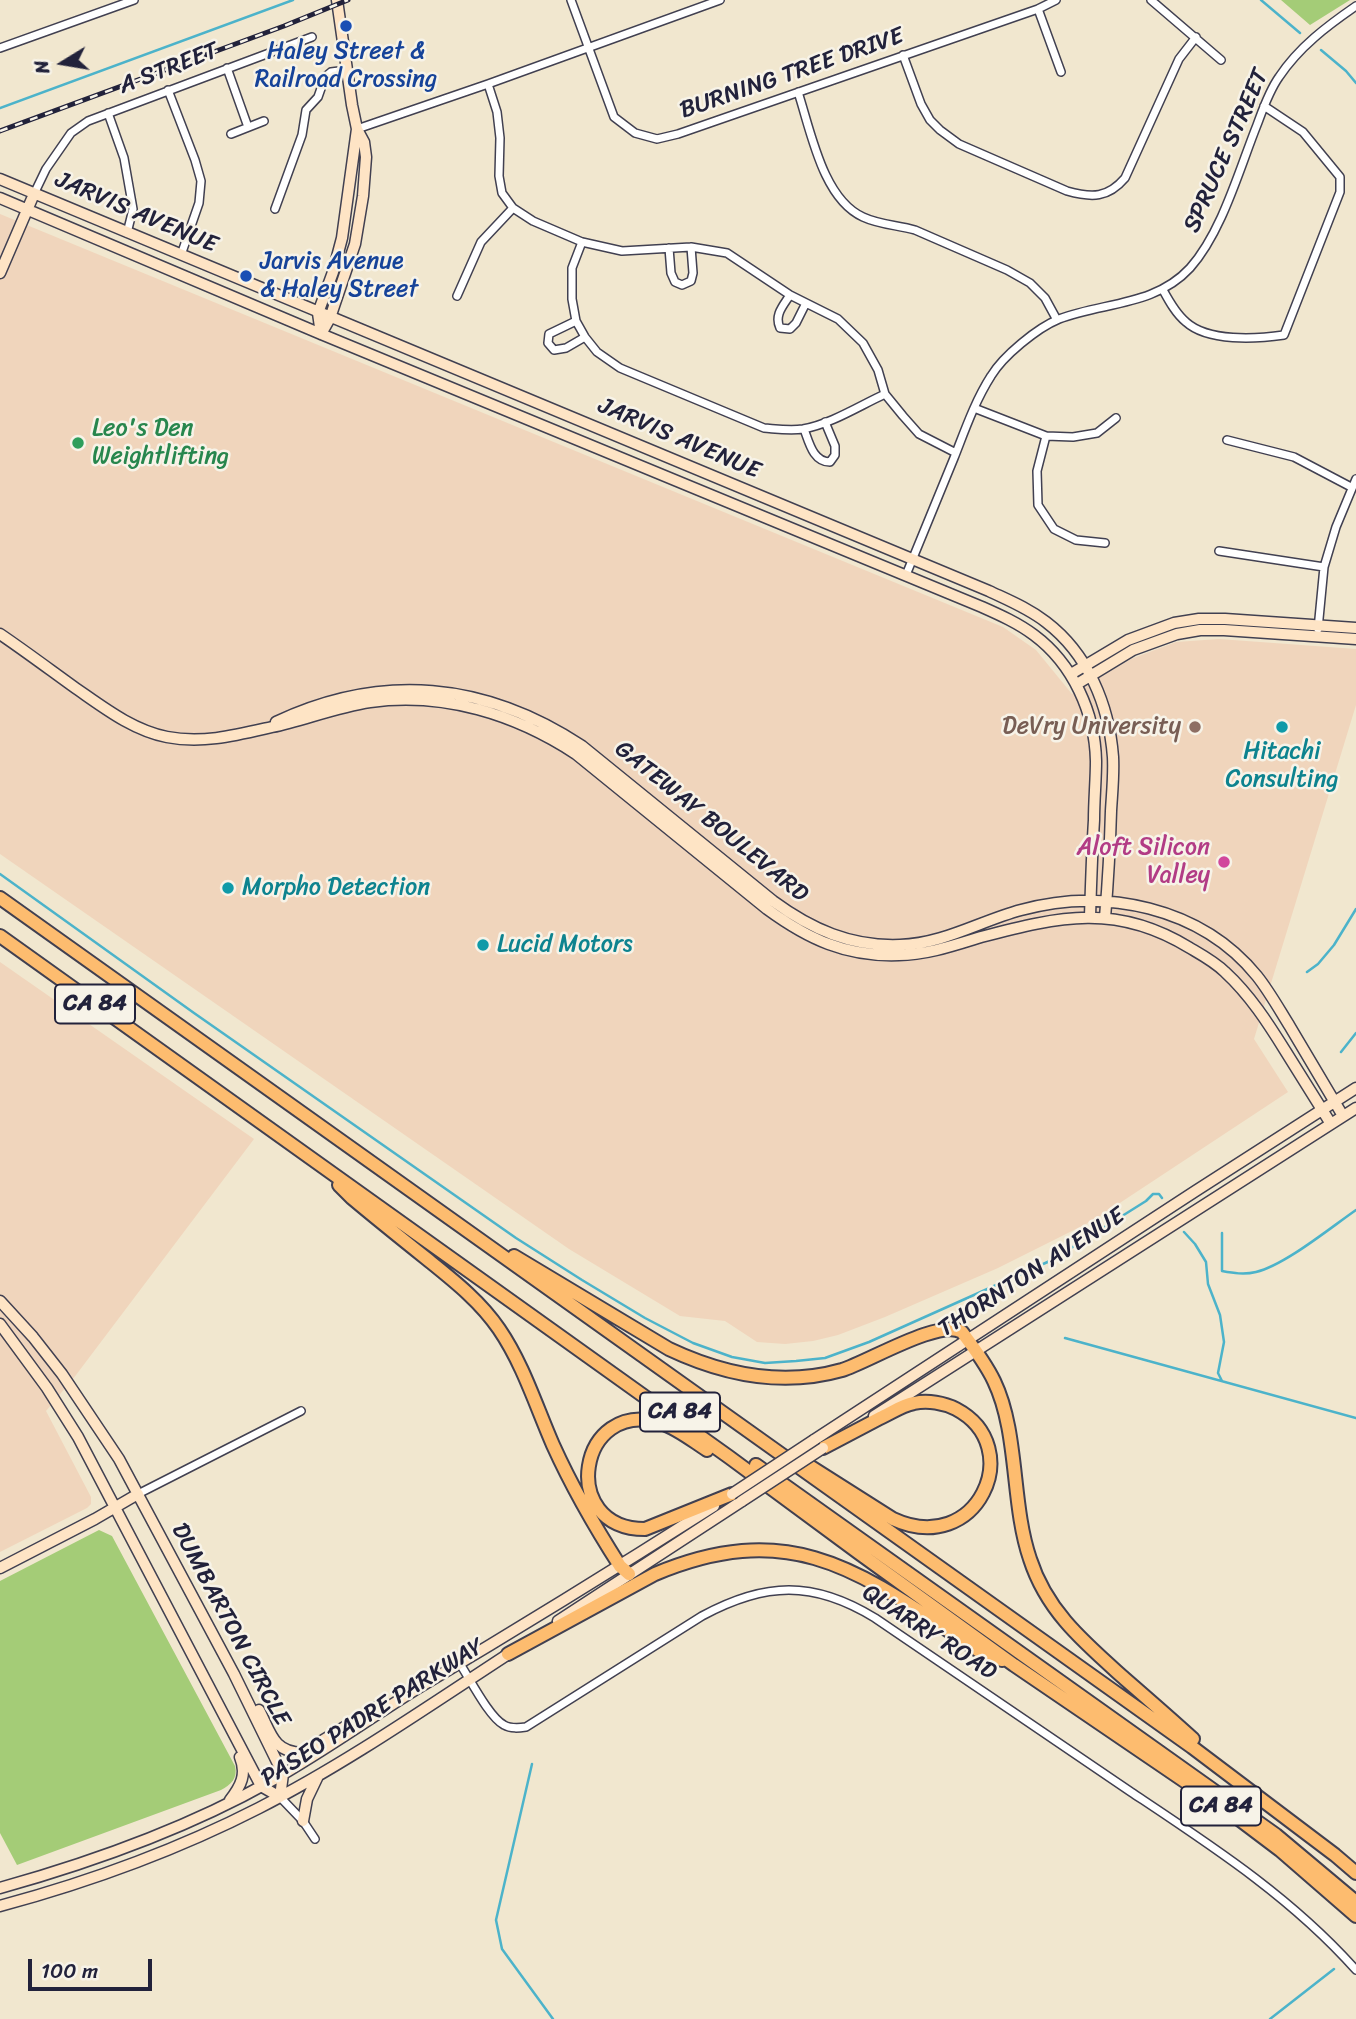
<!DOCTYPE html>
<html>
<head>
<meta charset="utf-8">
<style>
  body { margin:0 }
  #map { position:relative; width:1356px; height:2019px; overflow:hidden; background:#f1e7cf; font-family:Sriracha,sans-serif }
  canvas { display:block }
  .north { position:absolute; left:28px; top:28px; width:70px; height:70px; -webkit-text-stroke:5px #f7f3e8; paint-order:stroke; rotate:259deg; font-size:19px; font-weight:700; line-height:28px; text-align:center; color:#22223b }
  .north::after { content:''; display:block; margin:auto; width:24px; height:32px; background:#22223b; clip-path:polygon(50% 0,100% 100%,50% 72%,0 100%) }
  .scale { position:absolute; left:28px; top:1959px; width:124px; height:32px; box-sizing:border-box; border:4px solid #22223b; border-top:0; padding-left:9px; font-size:21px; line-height:24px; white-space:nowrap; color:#22223b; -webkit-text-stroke:5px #f7f3e8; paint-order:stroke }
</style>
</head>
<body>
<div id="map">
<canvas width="1356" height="2019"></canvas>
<div class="north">N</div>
<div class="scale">100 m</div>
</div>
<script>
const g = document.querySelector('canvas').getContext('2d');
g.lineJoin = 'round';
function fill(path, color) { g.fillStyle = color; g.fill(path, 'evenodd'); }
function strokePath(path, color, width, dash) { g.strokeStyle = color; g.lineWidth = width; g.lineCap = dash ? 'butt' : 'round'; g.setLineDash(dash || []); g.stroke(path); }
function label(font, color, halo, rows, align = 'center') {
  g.font = font + ' Sriracha,sans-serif'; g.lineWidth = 5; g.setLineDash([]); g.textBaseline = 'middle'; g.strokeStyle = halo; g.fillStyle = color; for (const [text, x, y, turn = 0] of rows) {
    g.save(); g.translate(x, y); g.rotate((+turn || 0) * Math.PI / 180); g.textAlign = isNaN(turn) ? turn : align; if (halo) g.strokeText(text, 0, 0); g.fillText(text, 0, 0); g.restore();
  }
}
fill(new Path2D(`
  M0,214L1003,627L1036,650L1072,694L1131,659L1176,642L1219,639L1356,649V705L1254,1039L1288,1092L1094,1220L998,1268L885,1317L838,1335L813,1341L785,1344L757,1342L725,1321L680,1316L569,1249L0,854Z
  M0,962L254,1139L76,1375L46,1411L91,1497V1504L87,1508L0,1552Z`), '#f0d5bc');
fill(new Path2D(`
  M1281,0H1350L1310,25Z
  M99,1530L112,1536L235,1766C238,1778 231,1785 221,1790L17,1865L0,1833V1581Z`), '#a4cc77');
strokePath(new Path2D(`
  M1261,0L1300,33
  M1321,50L1346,71L1356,83
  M0,108L293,0
  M0,874L194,1013L516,1238L582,1280L645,1318L693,1343L732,1357L765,1363L796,1361L825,1358L869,1342L1052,1260L1146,1201L1153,1194H1159L1162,1198
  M1307,972L1318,964L1334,945L1356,909
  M1341,1052L1356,1033
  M1184,1232L1195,1244L1206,1262L1208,1284L1220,1315L1224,1342L1218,1373L1222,1381
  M1222,1233V1271C1233,1273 1244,1275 1256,1272C1285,1265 1330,1228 1356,1210
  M1065,1338L1356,1418
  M532,1764L496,1920L502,1949L553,2019
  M1270,2019L1334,1969`), '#4cb3ca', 2.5);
const street = new Path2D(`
  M571,0L614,117L635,133L657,139L678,134L1038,9L1056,0
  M1151,0L1221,60
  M1038,9L1061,72
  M0,48L134,0
  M903,55L921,104L930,120L940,130L959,144L1067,191C1092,198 1108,198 1125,178L1179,59L1196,37
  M227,68L248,127
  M488,84L497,112L500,138L499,176L502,193L513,208L533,221L582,242L622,251L691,247L727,253L790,295L838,319L863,343L878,370L885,394L903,416L919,434L956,453
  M168,90L195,160L201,181L199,203L181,255
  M798,92C811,132 823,199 863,217C880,225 898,225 915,230L1007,270L1030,283L1045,298L1057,320
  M108,113L124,158L133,209L127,233
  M357,129L488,84L720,0
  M231,134L264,121
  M34,194L46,169L71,133L88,121L312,37
  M275,209L302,135L306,110L318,97L325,77L331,72L347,70
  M582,242L572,268V299L576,321L585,337L597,352L620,368L764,428C777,429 790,431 803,429C831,424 859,406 885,394
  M669,248L671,273L675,282L682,285L691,281L693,273L691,247
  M1163,290C1169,301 1176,314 1186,322C1208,342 1256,339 1284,335L1340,192V177L1303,132L1264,106
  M790,295C783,306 774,315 780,328L790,329L796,323L806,303
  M457,296L481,242L513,208
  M576,321L549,334L548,343L554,350L566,348L585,337
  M974,408L1046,436L1073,437L1097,433L1116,418
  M804,429C809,442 813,462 830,462L835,455V446L825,422
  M1046,436L1037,471L1038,505L1054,529L1076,540L1105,543
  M1227,440L1294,457L1351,487
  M1219,551L1324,567
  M906,575C922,536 938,497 954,458C965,430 975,401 991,376C1003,356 1037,328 1059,319C1104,302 1155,306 1190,268C1222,232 1239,170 1257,125C1263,109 1269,91 1279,77C1299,47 1327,26 1356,6
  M1318,629L1324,567L1336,527L1356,479
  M138,1494L301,1411
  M460,1664C470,1679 489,1717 504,1725C511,1729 519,1728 526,1727L702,1616C765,1582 813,1580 875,1618C961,1676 1046,1734 1131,1792C1212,1846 1291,1897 1356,1970
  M280,1797L303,1821L315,1839`);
const secondary = new Path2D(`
  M0,179L989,591C1008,600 1028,608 1046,622C1088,654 1109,705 1113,757C1114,775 1112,793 1111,811C1110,847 1108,882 1105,918
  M0,198L321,334L982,607C1000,615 1018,623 1034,635C1073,664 1095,713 1096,761C1096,780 1094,800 1094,820C1092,852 1091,884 1090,917
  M0,273L34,194
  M321,334L330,318L355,244L363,196L366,157L364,142L357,129L352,105L337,0
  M321,334L318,313L333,272L342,238L357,129
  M0,634C25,651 49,669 74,687C103,707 132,730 167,737C203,744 237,735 272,727C304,720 337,707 370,702C444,692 515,714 576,754L767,909C808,939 846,957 899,955C926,955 955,945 981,937C1060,916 1117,903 1190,948C1202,955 1215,962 1225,972C1250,995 1268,1023 1286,1052C1301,1076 1316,1100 1331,1124
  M1071,674L1128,640L1174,623L1199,619H1225L1356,628
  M1077,684L1133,650L1177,634L1200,630H1224L1356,639
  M276,722C382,672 485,682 582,746L773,901C811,929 851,947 900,945C943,944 980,921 1021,910C1104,887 1201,907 1257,976C1269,991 1279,1009 1289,1025C1307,1055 1325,1086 1343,1116
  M0,1301L33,1337L62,1374L119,1459L234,1674L283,1774L280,1797
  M0,1324L47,1388L78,1437L261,1786L280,1797
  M874,1416L1356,1108
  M814,1440L1194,1192L1356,1088
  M0,1568L95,1519L138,1494
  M558,1621L742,1501
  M259,1710C271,1733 273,1752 302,1753L382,1704
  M230,1800C241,1786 247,1774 240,1757
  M303,1821L307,1799L318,1776
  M0,1888C93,1862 186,1829 271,1781C321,1753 367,1720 415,1690C516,1630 615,1569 714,1506
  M0,1906C89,1882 177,1850 259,1808C347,1763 430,1705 513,1651`);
const highway = new Path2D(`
  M0,898L1192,1747L1335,1855L1356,1873
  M0,936L729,1457L859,1553L1014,1665L1227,1810L1280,1850L1356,1916
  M339,1185L352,1198C377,1219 402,1239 427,1259C453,1280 480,1301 499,1329C523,1364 536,1406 553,1445C572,1487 595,1527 620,1566L629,1574
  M514,1256L669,1349C724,1375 782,1387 842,1370C868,1362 940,1318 962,1332C974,1348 986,1364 994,1381C1019,1433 1011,1504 1030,1559C1047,1612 1085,1643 1125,1679C1148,1699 1171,1719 1193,1739
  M707,1450C693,1441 677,1428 661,1423C578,1397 557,1529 645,1529L732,1494
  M800,1460L893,1519C977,1558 1028,1447 956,1409C944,1403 928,1400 914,1403C902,1405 891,1413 880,1418C861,1428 842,1438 823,1448
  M756,1465L1276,1835L1356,1902
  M508,1654L655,1574C798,1514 868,1578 982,1653L1002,1660`);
strokePath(street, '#414051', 10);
strokePath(secondary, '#414051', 13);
strokePath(highway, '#414051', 16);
strokePath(street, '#fff', 7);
strokePath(secondary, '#fee4c5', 10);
strokePath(highway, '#fdbc6f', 12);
const rail = new Path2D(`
  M0,131L284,26L348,0`);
strokePath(rail, '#22223b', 5);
strokePath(rail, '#f7f3e8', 2.5, [8]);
const secondaryBridge = new Path2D(`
  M732,1494L814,1440
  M742,1501L823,1448`);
strokePath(secondaryBridge, '#414051', 13, []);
strokePath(secondaryBridge, '#fee4c5', 10);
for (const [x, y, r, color] of [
  [346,26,7,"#1a4fb4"],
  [246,276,7,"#1a4fb4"],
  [78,443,7,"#2e9e5b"],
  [1195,727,7,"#8d6e63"],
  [1282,727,7,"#0f9aa8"],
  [1224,862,7,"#d1479c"],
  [228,888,7,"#0f9aa8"],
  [483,945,7,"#0f9aa8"]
]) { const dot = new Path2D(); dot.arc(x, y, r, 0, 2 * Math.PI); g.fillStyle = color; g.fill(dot); strokePath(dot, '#f7f3e8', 2.5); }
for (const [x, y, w] of [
  [95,1004,80],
  [680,1412,80],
  [1221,1806,80]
]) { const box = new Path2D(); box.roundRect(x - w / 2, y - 19.5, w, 39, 5); g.fillStyle = '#f7f3e8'; g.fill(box); strokePath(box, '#22223b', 2); }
label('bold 23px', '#22223b', null, [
  ["CA 84",95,1004],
  ["CA 84",680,1412],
  ["CA 84",1221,1806]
]);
label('24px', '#164399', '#f7f3e8', [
  ["Haley Street &",346,52],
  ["Railroad Crossing",346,80],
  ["Jarvis Avenue",260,262,"left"],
  ["& Haley Street",260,290,"left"]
]);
label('24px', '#22223b', '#f7f3e8', [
  ["A STREET",169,69,-21],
  ["BURNING TREE DRIVE",792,74,-19],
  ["SPRUCE STREET",1227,151,-66],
  ["JARVIS AVENUE",136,213,23],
  ["JARVIS AVENUE",679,439,23],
  ["GATEWAY BOULEVARD",711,822,39],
  ["THORNTON AVENUE",1032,1273,-33],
  ["DUMBARTON CIRCLE",230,1625,62],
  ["QUARRY ROAD",929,1633,33],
  ["PASEO PADRE PARKWAY",373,1713,-32]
]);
label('24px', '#27864d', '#f7f3e8', [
  ["Leo's Den",92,429],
  ["Weightlifting",92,457]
], 'left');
label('24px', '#785e54', '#f7f3e8', [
  ["DeVry University",1181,727]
], 'right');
label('24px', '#0d838f', '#f7f3e8', [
  ["Hitachi",1282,752,"center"],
  ["Consulting",1282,780,"center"],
  ["Morpho Detection",242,888],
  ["Lucid Motors",497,945]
], 'left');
label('24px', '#b23c85', '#f7f3e8', [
  ["Aloft Silicon",1210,848],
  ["Valley",1210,876]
], 'right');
</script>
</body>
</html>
